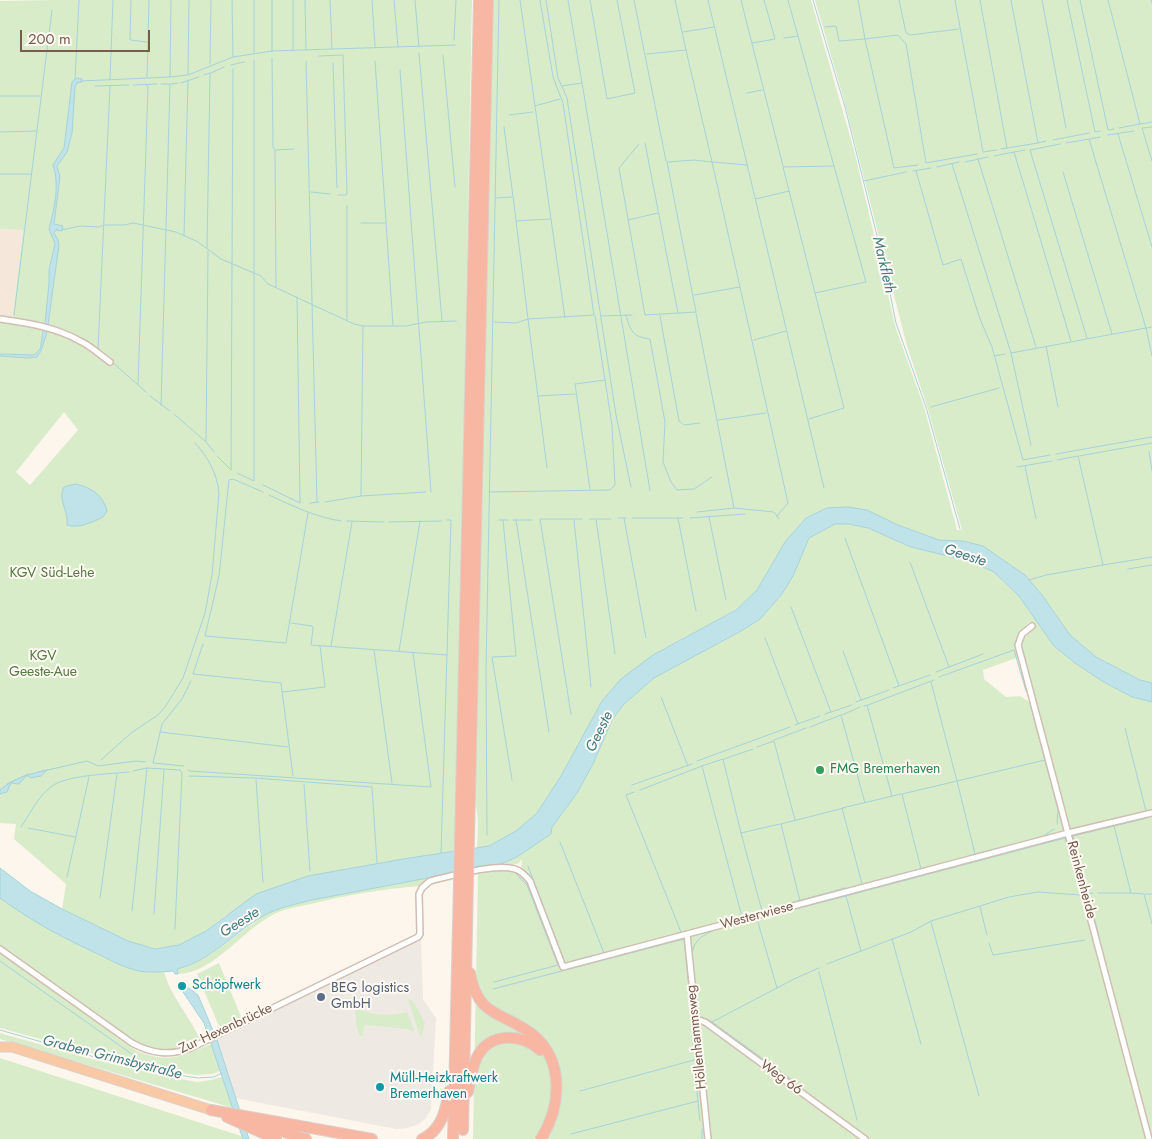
<!DOCTYPE html>
<html>
<head>
<meta charset="utf-8">
<style>
  body { margin:0 }
  #map { position:relative; width:1152px; height:1139px; overflow:hidden; background:#fdf6ec; font-family:Jost,sans-serif }
  canvas { display:block }
  .scale { position:absolute; left:20px; top:30px; width:130px; height:22px; box-sizing:border-box; border:2px solid #7a5c4d; border-top:0; padding-left:6px; font-size:15px; line-height:18px; white-space:nowrap; color:#7a5c4d; -webkit-text-stroke:4px #fffaf3; paint-order:stroke }
</style>
</head>
<body>
<div id="map">
<canvas width="1152" height="1139"></canvas>
<div class="scale">200 m</div>
</div>
<script>
const g = document.querySelector('canvas').getContext('2d');
g.lineJoin = 'round';
function fill(path, color) { g.fillStyle = color; g.fill(path, 'evenodd'); }
function strokePath(path, color, width, dash) { g.strokeStyle = color; g.lineWidth = width; g.lineCap = dash ? 'butt' : 'round'; g.setLineDash(dash || []); g.stroke(path); }
function label(font, color, halo, rows, align = 'center') {
  g.font = font + ' Jost,sans-serif'; g.lineWidth = 4; g.setLineDash([]); g.textBaseline = 'middle'; g.strokeStyle = halo; g.fillStyle = color; for (const [text, x, y, turn = 0] of rows) {
    g.save(); g.translate(x, y); g.rotate((+turn || 0) * Math.PI / 180); g.textAlign = isNaN(turn) ? turn : align; if (halo) g.strokeText(text, 0, 0); g.fillText(text, 0, 0); g.restore();
  }
}
fill(new Path2D(`
  M0,229H23L12,322L0,320Z`), '#f5e8da');
fill(new Path2D(`
  M421,939L423,999L436,1018L431,1109L426,1118L419,1124L408,1128L396,1129L235,1098L217,1040L348,973Z`), '#efe9e4');
fill(new Path2D(`
  M54,0H472L456,851L403,859L226,915L206,931L179,945L155,949L128,941L62,909L66,884L14,839L16,824L0,823V356L27,358L37,357L41,351L43,336L40,349L34,355L0,354V320L12,322L23,230L0,229V1ZM64,412L78,430L30,485L16,472Z
  M492,0H811L855,154L896,329L924,407L957,530H962L927,406L907,346L844,100L815,0H1152V683L1140,680L1096,657L1070,635L1042,595L1025,575L983,546L963,541L939,540L898,525L867,510L827,508L806,518L785,542L757,590L735,610L653,655L602,701L561,776L537,813L516,832L489,846L477,848L478,821L475,797Z
  M835,524H849L868,528L911,547L972,562L994,572L1019,596L1054,646L1075,663L1102,681L1132,697L1152,702V1139L1020,646L1023,639L1034,629L1029,622C1018,638 1014,636 1019,657L983,670L984,679L1006,697L1020,696L1031,703L1148,1139H473L478,874C493,871 506,868 521,874L524,873L521,869L522,859L519,863L509,866L429,879L420,886C383,889 346,895 311,904C301,906 290,908 281,911C246,924 215,974 178,974L177,969C205,963 225,943 249,926C254,923 259,918 264,915C279,908 296,904 312,900L501,864L517,857L551,834L552,827L577,793L593,764L612,720L623,705L654,678L743,630L760,619L782,594L793,576L809,538Z
  M0,898C31,921 66,939 101,956C114,961 127,969 141,971C148,973 156,972 164,972C171,997 190,1016 200,1040C171,1055 163,1055 134,1041L0,945Z
  M0,953L135,1050C166,1064 181,1057 211,1044L220,1071L212,1074L196,1075L158,1070L102,1056L0,1028Z
  M219,963L242,1019L222,1028L218,1024L197,974Z
  M408,999H410L414,1003L425,1023L422,1036H420Z
  M357,1009C374,1016 389,1016 407,1012L414,1030L413,1032L408,1029L366,1025L364,1026L363,1036H360C356,1029 356,1018 355,1010Z
  M0,1033L91,1059L160,1075L197,1082L211,1080L222,1077L233,1108L0,1039Z
  M0,1058L241,1136L243,1139H0Z`), '#d8ecc9');
const water = new Path2D(`
  M77,78L82,79V82L77,83L75,87L72,133L67,152L57,166L60,177L54,224L63,226L62,231L56,230L54,233L58,240L59,245L48,325L45,324L49,283V270L55,244L49,229C54,209 60,186 53,165L64,148L72,82Z
  M44,328L48,329L41,351L37,357L27,358L0,356V354L34,355L40,349Z
  M76,484C92,488 103,495 107,511L103,517C93,522 78,529 67,525C69,511 57,499 64,487Z
  M848,507L867,510L898,525L939,540L963,541L983,546L1025,575L1042,595L1070,635L1096,657L1140,680L1152,683V702L1132,697L1102,681L1075,663L1054,646L1019,596L994,572L972,562L911,547L868,528L849,524H835L809,538L793,576L782,594L760,619L743,630L654,678L623,705L612,720L593,764L577,793L552,827L551,834L517,857L501,864L312,900C296,904 277,908 263,916C233,933 211,961 177,969L178,974H175L173,971C162,972 149,973 139,971C125,968 112,961 100,955C65,939 31,921 0,898V868L30,891L62,909L128,941L155,949L179,945L206,931L256,894L308,876L403,859L489,846L516,831L537,813L561,776L602,701L621,679L653,655L736,610L757,590L785,542L806,518L827,508Z
  M47,770L41,776L30,778L29,776H26L19,784L11,783L7,792L0,794V790C14,778 29,774 47,770Z
  M189,988L198,995L217,1040L249,1139H243L204,1023L183,992Z`);
fill(water, '#bfe3e8');
strokePath(water, '#a5d3da', 1);
strokePath(new Path2D(`
  M131,0L130,40L147,42
  M232,0L233,57
  M254,0V52
  M272,0V51
  M293,0V50
  M305,0L306,49
  M330,0L332,49
  M372,0L375,47
  M394,0L398,47
  M415,0L419,47
  M520,0L565,318
  M540,0L553,77L563,103L594,315L528,319L547,468
  M546,0L558,78L567,98L616,415L631,487
  M590,0L607,99L635,93L617,0
  M634,0L666,161
  M708,0L824,488
  M741,0L783,166
  M788,0L834,166
  M813,0L845,107L885,268L896,323L926,407L960,529
  M899,0L906,33L910,35L959,29
  M955,0L983,152L997,150
  M980,0L1007,148L1038,143
  M1011,0L1038,143L1046,141
  M1042,0L1066,128
  M1067,0L1095,132L1100,131
  M1080,0L1108,130L1114,129
  M1108,0L1140,124L1152,122
  M1151,0L1152,3
  M825,27L836,26L839,41L865,39L858,0
  M683,32L714,27
  M784,38L798,36
  M454,40L456,0
  M752,43L775,39L764,0
  M419,53L442,321
  M647,54L686,50L675,0
  M443,55L455,187
  M319,56L343,55L347,193L346,195H338
  M272,58L273,147L275,150L276,287
  M306,61L317,502
  M375,61L393,325
  M333,63L337,188
  M210,64L211,0
  M231,65L244,62
  M400,70L431,492
  M211,73L224,67
  M188,74L189,0
  M204,75L210,73L207,248
  M147,77L149,0
  M170,77L171,0
  M75,79L79,0
  M110,79L113,0
  M81,81L170,77L188,75L233,57L272,51L455,45
  M181,83L199,77
  M582,83L650,491
  M161,84H170L161,405
  M171,84L178,83
  M133,85L157,84
  M95,86L129,85
  M562,86L582,83L568,0
  M747,93L762,90
  M0,96H40
  M535,106L560,99
  M509,115L533,112
  M504,127L516,220
  M1152,127L1142,128L1152,161
  M1119,128L1140,124
  M0,132L36,131
  M1118,134L1152,247
  M1108,135L1134,131
  M1090,139L1100,137
  M1053,140L1089,133
  M645,143L678,313
  M1066,143L1089,139L1146,328L1152,327
  M639,144L619,168L645,315L696,312L667,162L694,160L712,162L686,50
  M1060,144L1030,150L1087,338
  M1001,149L1007,148
  M276,150L294,149
  M1014,152L1025,150
  M994,156L1014,152L1071,341
  M978,159L1036,347
  M965,162L988,157
  M952,164L1011,353L1146,328L1152,356
  M918,165L894,168L865,39L898,35L906,44L926,163L977,154
  M937,167L959,162
  M913,171L931,168
  M916,171L943,265L961,259L980,319L992,347L1023,460L1050,455
  M1063,172L1112,334
  M0,174H31
  M864,181L906,172
  M311,192L330,194
  M496,198L512,197
  M756,199L789,191
  M628,220L658,213
  M361,223H385
  M62,230L80,226L99,227L104,225H124L133,223L176,232L198,242L221,259L261,276L268,284L354,324L363,326H406L426,322L456,321
  M184,236L188,80
  M208,251L206,442L214,452
  M740,287L712,162L747,165
  M694,295L740,287L788,503L777,516
  M696,313L734,508
  M14,315L52,10
  M626,315C630,331 633,337 650,339L665,422L663,462L671,482L677,490L694,489L712,477
  M602,316L632,315
  M660,316L679,421L684,425L700,423
  M347,320V206
  M494,322L516,323L528,319L516,221L550,219
  M68,332L86,340L100,351
  M754,340L786,331
  M1046,346L1058,407
  M98,349L110,86
  M1011,353L1031,445
  M994,356L1005,354
  M111,361L146,392
  M138,384L148,87L146,85
  M150,396L170,411
  M538,396L575,394
  M931,407L999,388
  M174,414L205,441
  M809,419L844,408L815,293L866,282L834,166L783,167L815,293
  M718,420L766,413
  M1149,451L1152,471
  M1056,454L1152,437
  M217,456L230,469
  M1079,456L1152,443
  M1025,466L1036,519
  M1017,467L1052,461
  M231,470L233,69
  M237,473L254,481V60
  M263,485L300,503L297,297
  M590,489L575,384L605,380
  M263,492L233,479L229,480L219,576L205,636L286,643L308,513
  M489,492L610,490L615,485L612,425L595,316
  M269,495C293,506 315,517 341,521
  M361,496L363,326
  M325,502L361,496L426,492
  M310,503L319,502
  M697,512L734,508L774,512L779,519
  M709,517L726,600
  M618,518H626
  M624,518L646,638
  M632,518H683
  M678,518L696,611
  M690,518L745,514
  M590,519H596L615,654
  M597,519H611
  M499,520H503L516,656L492,657L512,780
  M503,520H508
  M513,520H532
  M516,520L549,732
  M574,520L591,687
  M347,521L384,522
  M389,522L441,521
  M845,538L899,686
  M910,562L949,667
  M1103,565L1152,557
  M1128,569L1152,565
  M1029,580L1046,575L1103,565L1078,456L1057,460
  M791,607L831,712
  M291,623L312,626L313,628L311,645L447,655
  M765,638L798,724
  M203,644L193,674L281,683L293,776
  M331,646L352,522
  M374,650L392,783
  M399,651L420,521
  M843,651L861,700
  M1024,655L1047,746
  M936,672L983,654
  M939,677L1014,650L1026,691
  M893,688L930,675
  M283,692L325,687L320,646
  M661,697L688,766
  M856,702L889,690
  M868,705L934,680
  M864,706L867,705L892,796
  M1031,707L1058,810L1057,824
  M571,714L540,519H582
  M825,714L852,705
  M842,715L860,707
  M795,725L820,716
  M810,727L841,715L865,803
  M1125,728L1146,811
  M160,732L288,747
  M774,740L806,728
  M757,747L774,741L795,820
  M724,759L753,749
  M101,760L131,733L158,715L165,707L183,678L205,613L212,575L219,493C217,473 208,457 195,443
  M1045,760L957,781L975,854L1042,837L1054,829
  M697,761L790,727
  M184,766L153,763L162,724L182,699L191,681
  M188,770L190,771L431,787L413,653
  M133,771L147,768L180,770L182,773L175,929
  M39,772L87,761L98,766L136,761L146,762
  M189,776L255,778L372,787L377,863
  M256,779L263,882
  M7,784L28,774
  M304,784L310,871
  M632,785L692,764
  M640,790L702,766
  M634,792L626,795L681,932
  M1114,826L1147,818
  M21,827C30,814 38,796 52,786C68,775 109,774 129,772
  M28,828L75,837
  M741,833L723,759L702,766L742,917L745,916
  M487,835L486,668L499,0
  M560,842L604,953
  M441,853L451,520H447
  M969,856L975,854
  M528,866L565,963L594,955
  M921,869L902,794L957,781L931,682
  M913,871L963,858
  M67,877L89,777
  M862,884L842,808L901,794
  M852,887L908,872
  M1093,893L1088,894L1073,836L1114,826L1131,893H1098
  M1131,893L1144,894L1152,924
  M1145,894H1152
  M1088,895L1099,936
  M846,896L1065,838L1075,875
  M1081,896L1091,931
  M100,898L117,774
  M800,901L781,824L844,808
  M783,905L845,888
  M778,907L762,911L741,833L780,824
  M980,907L987,935
  M132,911L147,768
  M154,914L164,770
  M752,914L762,911
  M757,919L846,896L861,951
  M931,922L979,1096
  M690,930L741,917
  M677,934L685,931
  M892,939L921,1044
  M989,943L993,955L1085,940
  M599,954L670,936
  M0,961L136,1057
  M692,962C692,956 692,948 696,943C705,928 741,923 757,919L777,988
  M827,964L911,932L931,921L1009,897L1038,892L1081,895L1077,882
  M693,968L699,1015L703,1018
  M819,972L857,1120
  M494,982L558,965L527,885L517,875
  M493,989L684,939L692,1016
  M707,1019L712,1022L795,1082
  M691,1022L695,1064
  M712,1022L794,979L819,968
  M0,1030L98,1058L159,1072L198,1078L214,1077L222,1073
  M695,1072L700,1121
  M580,1091L694,1060
  M702,1129V1139
  M571,1134L698,1101`), '#a5d3da', 1);
const minor = new Path2D(`
  M0,319C27,323 56,327 80,341C91,346 100,355 110,362
  M1032,626L1022,634L1018,645L1149,1139
  M687,934L708,1139
  M0,949L132,1043C152,1054 170,1056 191,1048L418,937L420,934L419,894L422,888L430,881C451,876 495,863 515,869C521,871 526,876 530,881L563,967L1068,833L1152,813
  M696,1019L705,1022L865,1139`);
const trunk = new Path2D(`
  M0,1047H12L211,1110`);
const motorway = new Path2D(`
  M469,837L488,0
  M460,839L479,0
  M470,973C478,1018 502,1011 532,1034C565,1060 561,1107 541,1139
  M468,1092C470,1080 472,1068 477,1057C490,1032 521,1033 540,1050
  M211,1110L372,1139
  M227,1117L276,1139
  M255,1123L306,1139
  M463,1130L468,879
  M422,1139C441,1131 446,1110 449,1091
  M453,1139L459,883`);
strokePath(minor, '#d1beb0', 8);
strokePath(trunk, '#dad1cd', 11);
strokePath(motorway, '#dad1cd', 12);
strokePath(minor, '#fff', 5);
strokePath(trunk, '#f9c8a4', 9);
strokePath(motorway, '#f7b7a3', 10);
const motorwayBridge = new Path2D(`
  M468,879L469,837
  M459,883L460,839`);
strokePath(motorwayBridge, '#dad1cd', 12, []);
strokePath(motorwayBridge, '#f7b7a3', 10);
for (const [x, y, r, color] of [
  [820,770,5,"#2e9e5b"],
  [182,986,5,"#0f9aa8"],
  [321,997,5,"#5c6f8a"],
  [380,1087,5,"#0f9aa8"]
]) { const dot = new Path2D(); dot.arc(x, y, r, 0, 2 * Math.PI); g.fillStyle = color; g.fill(dot); strokePath(dot, '#fffaf3', 2); }
label('14px', '#537a41', '#fffaf3', [
  ["KGV Süd-Lehe",52,574],
  ["KGV",43,657],
  ["Geeste-Aue",43,673]
]);
label('14px', '#27864d', '#fffaf3', [
  ["FMG Bremerhaven",830,770]
], 'left');
label('14px', '#7a5c4d', '#fffaf3', [
  ["Reinkenheide",1081,880,75],
  ["Westerwiese",757,916,-15],
  ["Zur Hexenbrücke",226,1029,-25],
  ["Höllenhammsweg",697,1037,-96],
  ["Weg 66",781,1078,36]
]);
label('14px', '#0d838f', '#fffaf3', [
  ["Schöpfwerk",192,986],
  ["Müll-Heizkraftwerk",390,1079],
  ["Bremerhaven",390,1095]
], 'left');
label('14px', '#4e5e75', '#fffaf3', [
  ["BEG logistics",331,989],
  ["GmbH",331,1005]
], 'left');
label('italic 15px', '#437c86', '#fffaf3', [
  ["Markfleth",883,265,77],
  ["Geeste",965,556,18],
  ["Geeste",600,732,-64],
  ["Geeste",240,923,-32],
  ["Graben Grimsbystraße",112,1058,14]
]);
</script>
</body>
</html>
